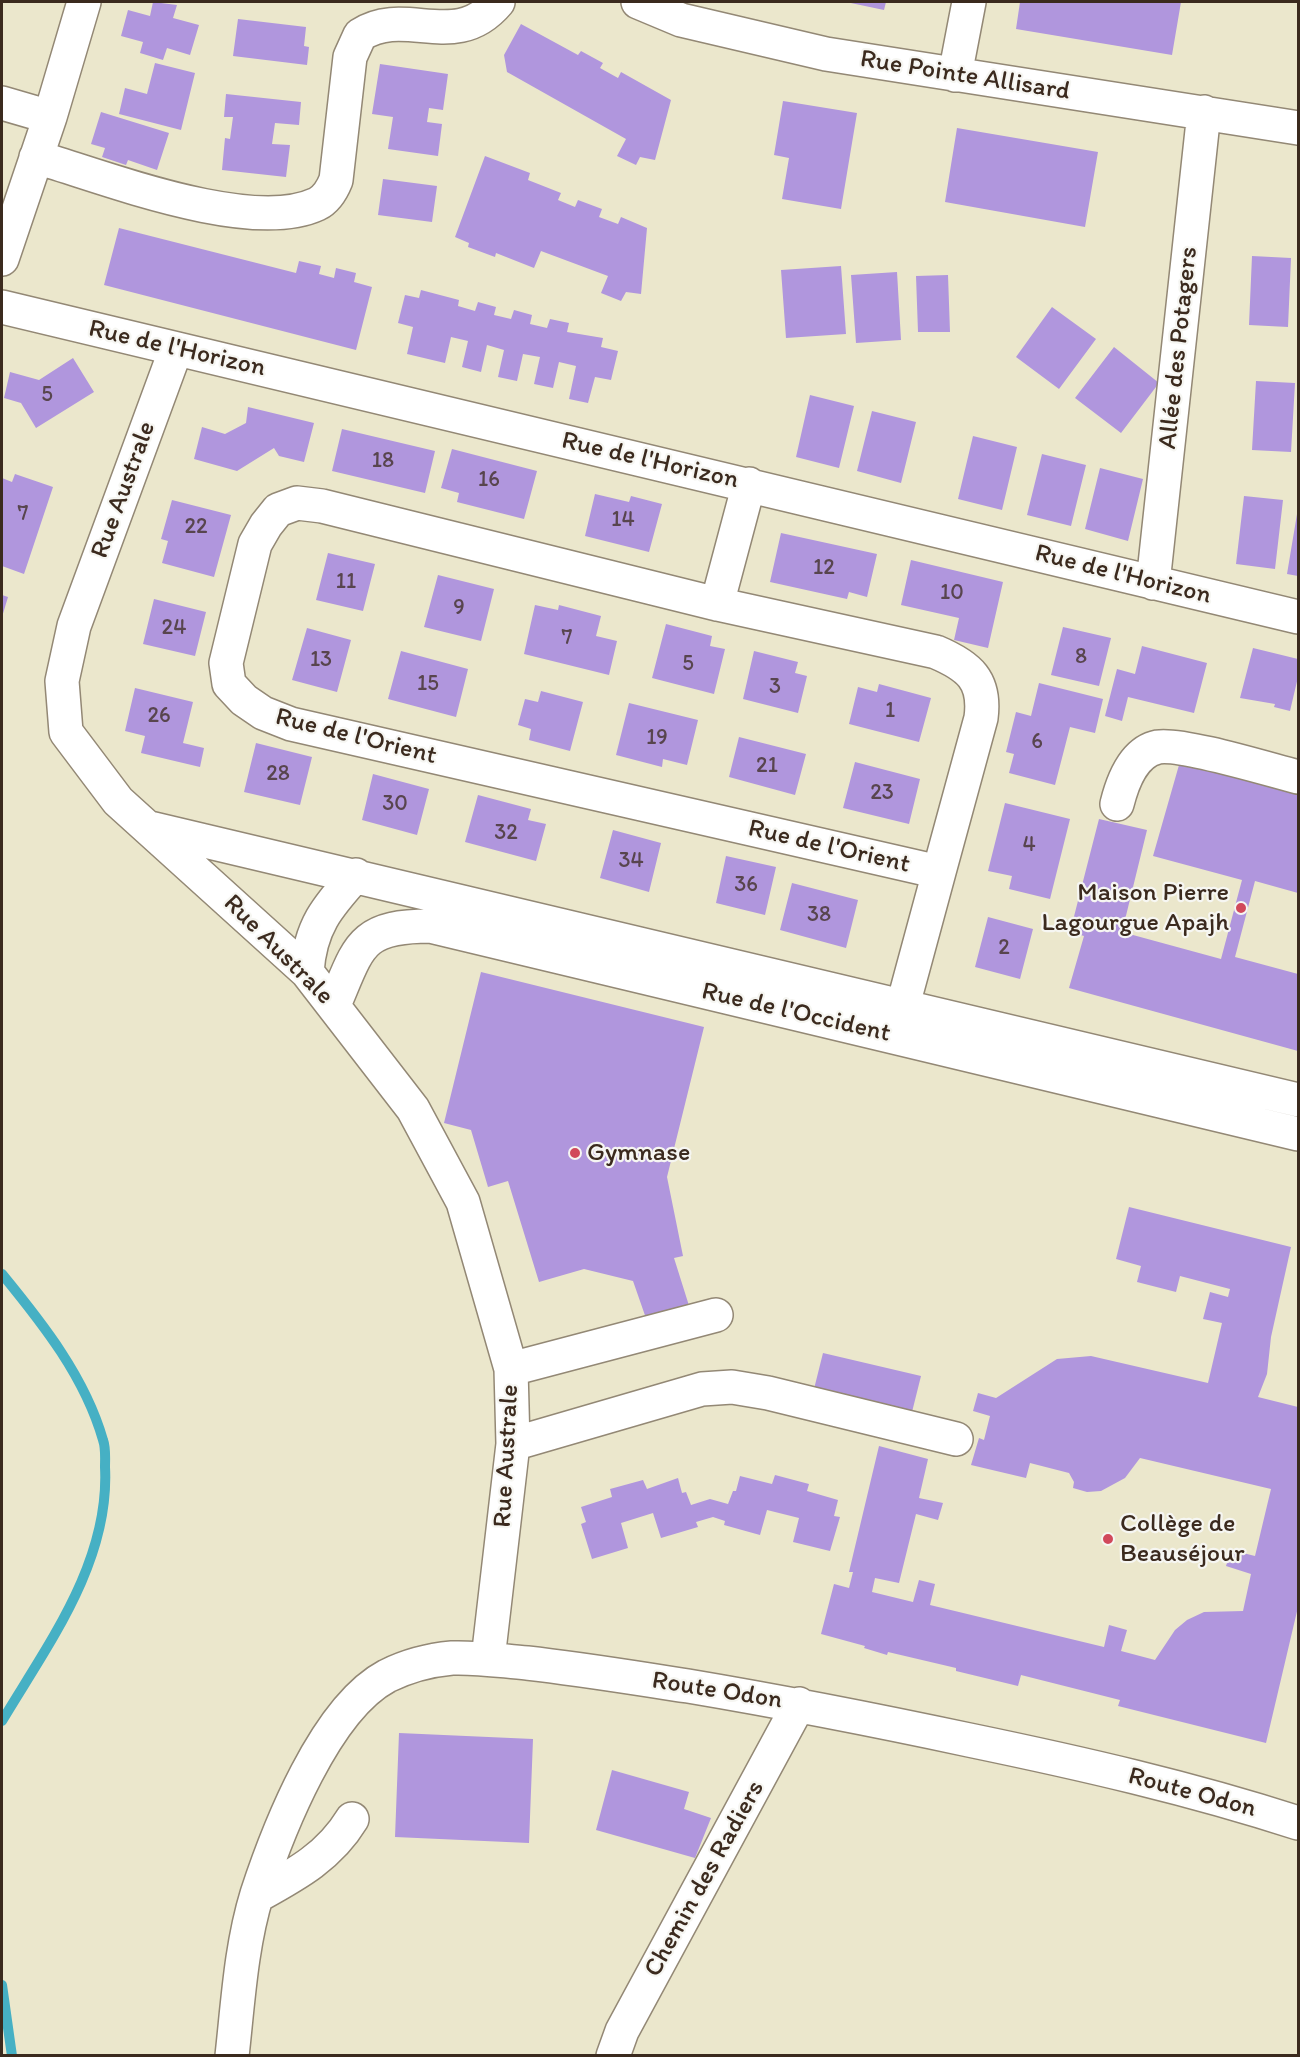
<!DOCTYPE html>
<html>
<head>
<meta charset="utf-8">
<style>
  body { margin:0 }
  #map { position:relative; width:1300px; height:2057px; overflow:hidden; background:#ebe7cc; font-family:Itim,sans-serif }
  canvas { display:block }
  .frame { position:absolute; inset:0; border:3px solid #3b2a1e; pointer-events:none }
</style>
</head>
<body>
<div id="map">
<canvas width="1300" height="2057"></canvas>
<div class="frame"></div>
</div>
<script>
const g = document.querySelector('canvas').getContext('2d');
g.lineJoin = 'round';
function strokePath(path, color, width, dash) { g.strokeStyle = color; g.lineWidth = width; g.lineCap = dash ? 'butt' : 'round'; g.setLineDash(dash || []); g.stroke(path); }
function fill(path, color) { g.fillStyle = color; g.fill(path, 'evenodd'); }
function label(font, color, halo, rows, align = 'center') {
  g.font = font + ' Itim,sans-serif'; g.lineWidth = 4.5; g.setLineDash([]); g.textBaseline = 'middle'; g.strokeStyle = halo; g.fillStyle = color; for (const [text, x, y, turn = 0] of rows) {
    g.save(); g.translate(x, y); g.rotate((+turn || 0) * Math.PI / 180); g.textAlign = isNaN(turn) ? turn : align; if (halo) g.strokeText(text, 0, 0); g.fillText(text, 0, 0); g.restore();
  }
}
strokePath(new Path2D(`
  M2,1274C43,1324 85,1377 103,1440C106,1448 105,1459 105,1467C110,1562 48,1644 2,1721
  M2,1985L12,2056`), '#46b0c4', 10);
fill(new Path2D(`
  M153,2L177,5L173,18L199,25L190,55L167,48L163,60L140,53L143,42L121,36L128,10L150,16Z
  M846,2H886L884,10Z
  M1020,2H1181L1172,55L1016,29Z
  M238,19L306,27L304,46L309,47L307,65L233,56Z
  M521,24L578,55L581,51L603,63L600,68L618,78L621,72L671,100L655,160L640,157L636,165L617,156L626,139L507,72L504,55Z
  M155,63L195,73L181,130L119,114L125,88L147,94Z
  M380,64L448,74L443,110L429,108L427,122L442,124L438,156L388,149L393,117L372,114Z
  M226,94L301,102L299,125L275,123L272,144L290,145L286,177L222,170L225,138L230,139L233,117H224Z
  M783,101L857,113L841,209L782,199L789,158L774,155Z
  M101,112L169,133L157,170L128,160L126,165L102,157L105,148L91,144Z
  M957,128L1098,152L1085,227L945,202Z
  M485,156L530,173L528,180L561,193L558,200L575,207L578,200L602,209L599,217L618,224L621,217L647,228L641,294L626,292L621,301L601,293L608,276L541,251L534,268L496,253L495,257L468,247L469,243L455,237Z
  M383,179L437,186L432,222L378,215Z
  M119,228L296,273L299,261L321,266L319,274L334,278L336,268L356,273L354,282L372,287L356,350L104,285Z
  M1252,256L1291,258L1288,327L1249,325Z
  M841,266L846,334L786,338L781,270Z
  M897,272L901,340L856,343L851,275Z
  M948,275L950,332H918L916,276Z
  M421,290L459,300L458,306L475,311L478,302L496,307L494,315L511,319L514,310L532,315L530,324L547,328L550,319L569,323L567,332L603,338L601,347L618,351L611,380L595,377L588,403L569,399L576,366L559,362L553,388L534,384L540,357L523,354L517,381L498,377L504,350L487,345L481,372L462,367L468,341L451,337L445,363L407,354L413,327L398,323L405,295L419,298Z
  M1052,307L1096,339L1059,389L1016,357Z
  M1114,347L1159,383L1121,433L1075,398Z
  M73,358L94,392L36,428L21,403L4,398L10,372L39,380Z
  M1256,381L1295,383L1291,452L1252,450Z
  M810,395L854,406L839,468L796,457Z
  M248,407L314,423L304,462L279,456L274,448L237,471L194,459L202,427L225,434L246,423Z
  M872,411L916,422L901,483L857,471Z
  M342,429L435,451L425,493L332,471Z
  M973,436L1017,447L1002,510L958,499Z
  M452,449L537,471L524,519L457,502L459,493L441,488Z
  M1042,454L1086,465L1071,526L1027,515Z
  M1100,468L1143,479L1128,541L1085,529Z
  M15,474L53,487L24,574L2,566V478L12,482Z
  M595,494L629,502L631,496L662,504L649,552L585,536Z
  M1244,496L1283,500L1275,569L1236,564Z
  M172,500L231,515L214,577L162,563L168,541L161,539Z
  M1297,514L1298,515V576L1287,574Z
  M781,533L877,554L867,597L849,592L847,599L770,582Z
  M328,553L375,564L363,611L316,600Z
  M911,560L1003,582L988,648L954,640L959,618L901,605Z
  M438,575L494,589L481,641L424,627Z
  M2,595L8,597L2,617Z
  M154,599L206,612L195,656L143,644Z
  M535,605L558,610L559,605L601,616L596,636L617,641L609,675L524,654Z
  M666,624L712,636L710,646L725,649L714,694L652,678Z
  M1063,627L1111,638L1099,686L1051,675Z
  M307,628L351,640L337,692L292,680Z
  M1142,646L1207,663L1194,713L1128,697L1122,721L1105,716L1117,669L1135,674Z
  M1253,648L1298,659V677L1290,711L1274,707L1275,704L1240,698Z
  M401,651L468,669L456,717L388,699Z
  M754,651L798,662L795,673L807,676L798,713L743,699Z
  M1039,683L1103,699L1095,733L1070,727L1055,785L1009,773L1014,754L1006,752L1016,712L1031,716Z
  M879,684L931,698L919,742L849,724L858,687L877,692Z
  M135,688L193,702L183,743L204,748L200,767L141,753L145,736L125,731Z
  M541,691L583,702L570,751L529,740L531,729L518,725L525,699L538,702Z
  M629,703L698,720L687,765L663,759L662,767L616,755Z
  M739,737L806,754L795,795L729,777Z
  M256,743L312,757L300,805L244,792Z
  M1181,758L1298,790V893L1255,881L1235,957L1298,974V1051L1069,988L1084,936L1070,932L1099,819L1147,830L1122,932L1221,959L1242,880L1153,856Z
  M855,762L920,779L909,824L843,808Z
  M373,774L429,789L417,835L362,820Z
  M478,795L531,809L528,820L546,824L536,861L465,842Z
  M1005,803L1070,819L1050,899L1009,889L1012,876L988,871Z
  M613,830L661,843L649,892L600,878Z
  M726,856L776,867L765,915L716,903Z
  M792,883L858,900L846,948L780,930Z
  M988,917L1033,929L1020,979L975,967Z
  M481,972L704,1027L667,1177L683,1256L674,1258L691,1312L648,1324L633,1281L584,1269L539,1282L508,1181L488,1187L471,1130L444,1123Z
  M1129,1207L1291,1247L1271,1337L1267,1374L1258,1397L1298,1407V1607L1266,1743L1118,1706L1120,1700L1021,1675L1018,1686L956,1671V1668L888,1652L887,1655L864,1648L865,1646L821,1634L834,1584L849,1588L853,1572H849L879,1446L928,1459L919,1498L943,1503L938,1520L916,1514L899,1583L875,1578L872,1592L913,1602L919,1580L935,1584L930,1605L1104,1647L1109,1625L1127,1630L1121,1651L1155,1660L1175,1630L1187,1620L1204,1612L1243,1611L1251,1574L1226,1566L1231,1550L1255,1556L1271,1489L1140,1458L1125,1478L1101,1491L1087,1492L1073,1488L1074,1482L1069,1473L1030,1463L1026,1478L971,1465L979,1438L984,1440L990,1416L973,1411L978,1393L996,1398L1057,1359L1091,1356L1208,1383L1222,1323L1203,1319L1210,1292L1228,1297L1230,1289L1180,1276L1176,1292L1137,1282L1141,1266L1116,1259Z
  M823,1353L921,1376L911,1416L813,1393Z
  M775,1475L809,1484L807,1491L838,1500L834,1516L840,1517L830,1551L793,1542L799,1518L767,1510L760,1535L724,1525L725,1521L713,1517L696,1522L698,1527L661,1538L653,1513L621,1523L628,1548L592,1559L581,1524L586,1522L581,1507L612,1497L610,1489L643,1480L647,1489L678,1478L682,1493L686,1492L691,1505L710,1499L728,1504L733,1491H736L740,1476L772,1484Z
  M399,1733L533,1739L529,1843L395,1837Z
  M612,1770L689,1792L684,1809L711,1818L695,1858L596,1830Z`), '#b096dd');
const minor = new Path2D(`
  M638,2L681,20L826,54L1298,128
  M955,75L969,2
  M2,103L50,117
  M36,157C104,177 251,235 317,204C327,199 332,190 336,180L350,57L360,35C406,5 455,53 498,2
  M2,259L50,117L84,2
  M2,307L1298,617
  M176,349L74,626L62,681L66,732L118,801L307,972L413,1109L463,1202L511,1369L513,1444L488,1659
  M1153,583L1204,112
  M717,604L749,484
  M1117,804C1122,784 1133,752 1158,747C1183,743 1270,770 1298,777
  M150,828L1298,1100
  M307,972C310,927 327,907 356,875
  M334,1005C359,947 359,926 430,926L1298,1134
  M903,1005L939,872L291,724L263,713L244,700L229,684L226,663L255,544L266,525L278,510L297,503L322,506L717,604L936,652C969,666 986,680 981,718L939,872
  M511,1369L716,1315
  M513,1444L702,1389L732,1387L768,1393L956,1439
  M257,1896C295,1875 329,1857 352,1819
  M232,2056C238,2002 241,1946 257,1894C278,1830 325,1709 387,1676C407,1666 430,1660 452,1658C477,1657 502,1661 527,1663C581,1669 635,1678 688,1686C783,1702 875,1720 969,1740C1080,1763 1190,1788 1298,1823
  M613,2056L622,2031L799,1704`);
strokePath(minor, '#938875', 36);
strokePath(minor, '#fff', 33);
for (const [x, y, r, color] of [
  [1241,908,6,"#d1495b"],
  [575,1153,6,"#d1495b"],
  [1108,1539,6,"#d1495b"]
]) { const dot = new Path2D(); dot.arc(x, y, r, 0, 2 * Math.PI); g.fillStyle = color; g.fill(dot); strokePath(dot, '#f6f6f2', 2); }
label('22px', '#58454e', null, [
  ["5",47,395],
  ["18",383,461],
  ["16",489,480],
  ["7",23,514],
  ["14",623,520],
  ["22",196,527],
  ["12",824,568],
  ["11",346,582],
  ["10",952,593],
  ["9",459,608],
  ["24",174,628],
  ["7",567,638],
  ["8",1081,657],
  ["13",321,660],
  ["5",688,664],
  ["15",428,684],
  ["3",775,687],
  ["1",890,711],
  ["26",159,716],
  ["19",657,738],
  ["6",1037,742],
  ["21",767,766],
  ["28",278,774],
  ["23",882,793],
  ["30",395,804],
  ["32",506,833],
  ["4",1029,845],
  ["34",631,861],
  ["36",746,885],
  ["38",819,915],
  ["2",1004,948]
]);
label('26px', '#3b2a1e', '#f6f6f2', [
  ["Rue Pointe Allisard",965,76,9],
  ["Allée des Potagers",1179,348,-84],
  ["Rue de l'Horizon",177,349,13],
  ["Rue de l'Horizon",650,461,13],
  ["Rue Australe",124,490,-70],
  ["Rue de l'Horizon",1123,575,14],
  ["Rue de l'Orient",356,737,14],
  ["Rue de l'Orient",829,847,13],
  ["Rue Australe",278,950,45],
  ["Rue de l'Occident",796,1013,13],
  ["Rue Australe",507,1456,-87],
  ["Route Odon",717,1691,9],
  ["Route Odon",1192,1793,15],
  ["Chemin des Radiers",705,1879,-61]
]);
label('26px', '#3b2a1e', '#f6f6f2', [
  ["Maison Pierre",1229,893,"right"],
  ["Lagourgue Apajh",1229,923,"right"],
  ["Gymnase",587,1153],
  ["Collège de",1120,1524],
  ["Beauséjour",1120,1554]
], 'left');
</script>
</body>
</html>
